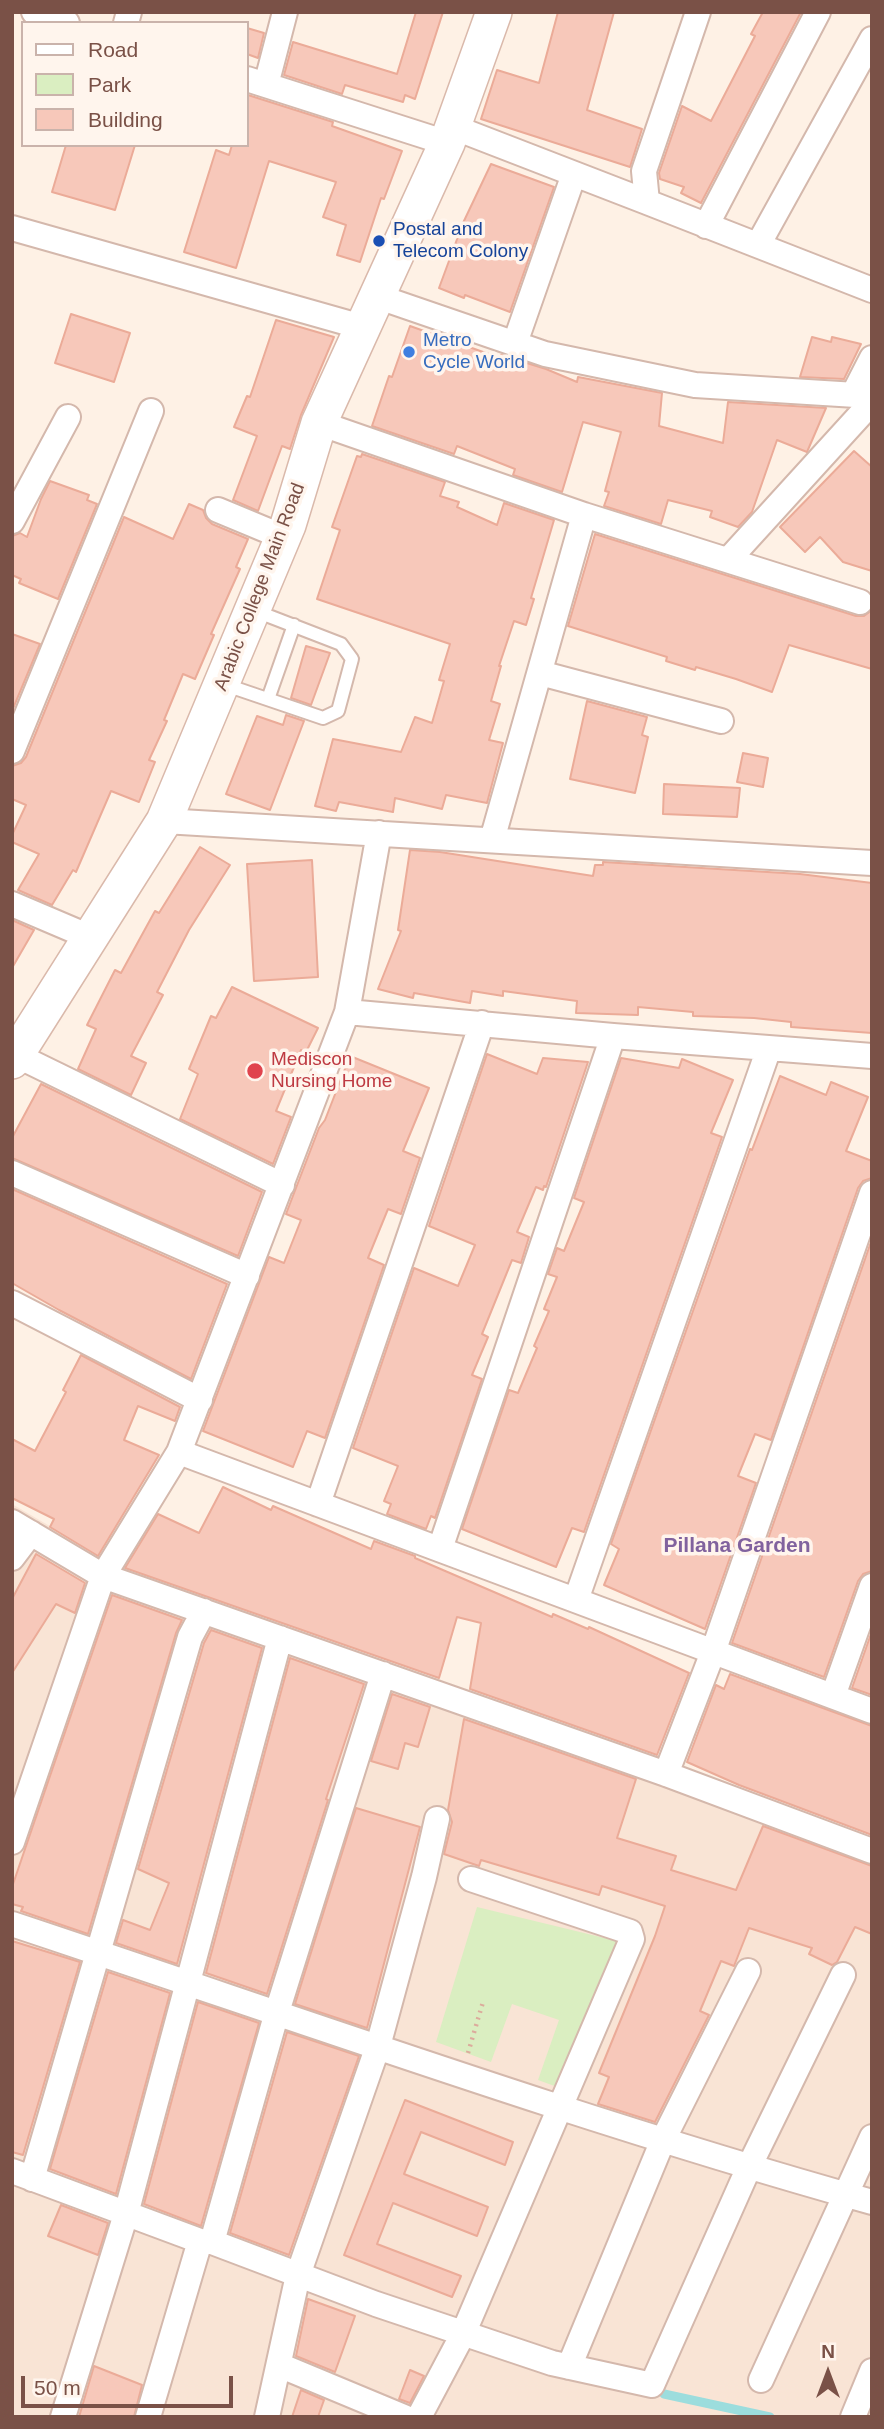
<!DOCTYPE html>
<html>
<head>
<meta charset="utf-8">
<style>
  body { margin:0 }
  #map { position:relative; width:884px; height:2429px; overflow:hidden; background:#fef1e5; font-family:Helvetica,sans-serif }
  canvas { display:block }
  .frame { position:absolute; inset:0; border:14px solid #7a5147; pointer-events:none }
  .legend { position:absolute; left:21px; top:21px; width:228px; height:126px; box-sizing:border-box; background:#fff5ed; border:2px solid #cab3ab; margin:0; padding:9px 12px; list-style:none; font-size:21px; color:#7a5147 }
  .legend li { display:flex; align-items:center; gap:14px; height:35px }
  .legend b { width:35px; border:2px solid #cab3ab }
  .north { position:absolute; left:793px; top:2338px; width:70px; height:70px; -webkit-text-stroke:5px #fff5ed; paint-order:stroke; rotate:0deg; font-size:19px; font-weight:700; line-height:28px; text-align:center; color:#7a5147 }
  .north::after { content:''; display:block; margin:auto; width:24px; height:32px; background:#7a5147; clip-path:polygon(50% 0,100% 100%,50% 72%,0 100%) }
  .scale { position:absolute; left:21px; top:2376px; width:212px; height:32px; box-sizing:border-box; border:4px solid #7a5147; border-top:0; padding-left:9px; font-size:21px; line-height:24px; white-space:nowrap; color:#7a5147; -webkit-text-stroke:5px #fff5ed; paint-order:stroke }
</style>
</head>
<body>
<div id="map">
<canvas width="884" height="2429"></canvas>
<div class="frame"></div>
<ul class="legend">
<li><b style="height:9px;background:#fff"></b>Road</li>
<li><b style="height:19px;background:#daeec1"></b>Park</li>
<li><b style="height:19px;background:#f7c8ba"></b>Building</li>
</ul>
<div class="north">N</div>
<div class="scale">50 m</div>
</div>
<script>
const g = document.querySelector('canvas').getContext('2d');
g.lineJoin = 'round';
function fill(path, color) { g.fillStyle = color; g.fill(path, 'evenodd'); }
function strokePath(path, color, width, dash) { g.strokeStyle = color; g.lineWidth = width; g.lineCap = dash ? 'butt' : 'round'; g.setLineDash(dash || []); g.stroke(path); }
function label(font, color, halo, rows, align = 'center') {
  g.font = font + ' Helvetica,sans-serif'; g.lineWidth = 7; g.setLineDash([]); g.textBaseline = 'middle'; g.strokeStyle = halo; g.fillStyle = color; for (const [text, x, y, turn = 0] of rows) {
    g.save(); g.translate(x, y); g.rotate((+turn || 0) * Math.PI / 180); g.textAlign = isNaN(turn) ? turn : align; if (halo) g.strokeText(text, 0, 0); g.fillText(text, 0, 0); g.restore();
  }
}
fill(new Path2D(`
  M12,1504L106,1559L872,1844V2417H12Z`), '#f9e4d5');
fill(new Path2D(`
  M477,1907L617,1941L560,2088L538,2080L559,2020L512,2004L491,2062L436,2042Z`), '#daeec1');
strokePath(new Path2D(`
  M664,2394L770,2417`), '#9cdddd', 9);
const building = new Path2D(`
  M416,12H443L415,99L405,95L403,102L345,85L342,94L284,75L293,42L397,74Z
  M558,12H614L587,110L642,129L630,167L481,119L497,70L539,83Z
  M763,12H801L701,203L681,193L684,187L660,179L659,173L682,106L711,121L755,36L751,34Z
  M247,28L264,33L258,58L247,54Z
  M248,95L333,122L332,126L402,151L384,199L381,198L360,262L337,255L346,225L323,217L336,182L269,161L236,268L184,252L216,150L229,155L232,145H247Z
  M66,145H135L115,210L52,192Z
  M491,164L554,187L510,312L465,295L464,298L439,288L463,223Z
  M71,314L130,333L114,382L55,363Z
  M276,320L334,337L301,415L290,449L282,446L258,511L233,500L257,436L234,427L247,396L250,397Z
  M410,326L500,358L501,355L546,369L577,382L578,377L662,393L659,426L723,443L728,402L826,408L807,452L777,440L752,512L738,527L710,517L712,511L668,500L661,524L604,506L609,492L605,491L621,432L583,422L562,492L513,475L515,469L457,446L454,454L372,426L389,376L392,377Z
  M812,337L831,342L832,337L861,344L844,379L800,377Z
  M854,451L872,467V571L843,562L820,537L805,552L780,527Z
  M362,454L445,482L440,496L459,502L457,507L497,525L504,503L554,520L531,598L534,599L526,625L514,621L499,666H501L491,701L500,704L489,740L503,743L487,803L446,795L442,809L395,798L393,812L339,802L336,811L315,806L333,739L401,752L415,717L432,723L444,681L439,680L450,644L317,599L340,530L332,527L357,456L361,457Z
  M50,481L89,495L87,500L97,504L58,599L19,583L21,579L12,575V536L20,533L27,537L41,499Z
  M189,504L203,510L206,518L212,524L248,539L236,567L240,569L211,634L214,635L195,679L183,674L164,720L167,721L149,760L155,762L139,802L111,791L76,872L73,870L52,905L18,890L39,854L12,842V835L26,805L12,799V766L21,763L26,757L124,517L173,539Z
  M595,534L856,616H864L872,610V669L789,645L772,692L736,679L696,667L695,670L666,661L667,657L568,626Z
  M12,634L40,644L12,711Z
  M306,646L330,653L311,705L291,698Z
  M587,701L647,717L642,735L648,737L635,793L570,779Z
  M286,715L304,721L270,810L226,794L257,716L283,725Z
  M743,753L768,758L763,787L737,782Z
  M664,784L740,788L737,817L663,814Z
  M200,847L230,865L189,930L157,992L163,995L131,1056L146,1063L131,1095L78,1069L96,1029L87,1025L115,970L121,973L155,911L159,913Z
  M410,850L440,852L593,876L595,865H603V862L800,874L872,883V1033L791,1027V1022L754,1018L693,1016V1012L638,1007V1015L576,1013L577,1001L503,991V996L472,991L470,1003L414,993L413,998L378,989L401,931L398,930Z
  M312,860L318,977L254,981L247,864Z
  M12,920L34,930L12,968Z
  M232,987L318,1028L306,1052L301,1050L276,1111L291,1117L273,1164L180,1119L198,1074L189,1069L211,1016L216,1018Z
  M487,1054L537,1074L543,1058L588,1062L546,1187L544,1186L543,1190L536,1187L517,1232L529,1237L521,1263L512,1260L482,1334L488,1337L472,1375L482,1379L435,1518L431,1516L426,1529L387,1514L391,1504L384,1501L398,1466L353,1448L414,1268L458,1286L475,1245L429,1226Z
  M350,1056L429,1088L403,1151L420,1158L401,1214L388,1209L368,1258L384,1265L325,1438L307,1431L293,1467L203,1431L269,1257L284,1263L301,1220L286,1214L319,1128L325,1120Z
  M621,1058L679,1068L682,1059L733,1080L711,1133L722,1137L584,1532L572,1528L556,1567L462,1529L509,1390L518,1393L537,1348L534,1346L549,1311L544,1309L557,1277L548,1274L557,1248L564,1251L584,1202L574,1198Z
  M780,1076L826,1095L831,1082L868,1097L846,1151L872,1161V1178L863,1181L858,1188L771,1440L755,1434L738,1476L756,1483L705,1629L604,1585L619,1549L611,1544L750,1149L752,1150Z
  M41,1084L262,1192L238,1256L12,1158V1138Z
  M12,1189L227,1284L191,1379L59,1310L12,1283Z
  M872,1239V1571L863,1574L858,1581L824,1677L732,1643Z
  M81,1355L180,1407L175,1421L138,1406L124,1440L159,1455L98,1556L50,1527L54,1519L12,1498V1439L35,1451L66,1392L63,1390Z
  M223,1487L271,1510L273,1506L371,1549L374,1541L415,1556V1558L552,1617L553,1614L588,1629L589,1627L689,1673L657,1755L470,1689L481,1623L457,1617L439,1678L125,1568L158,1514L199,1533Z
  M36,1554L85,1583L75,1613L56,1604L12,1673V1599Z
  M112,1595L182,1620L176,1633L88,1934L21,1911L23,1907L12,1904V1887Z
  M211,1630L262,1648L177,1964L116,1943L123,1920L150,1930L169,1883L138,1869L204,1643Z
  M872,1631V1695L852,1688Z
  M290,1658L364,1684L326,1799L328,1800L267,1994L206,1973Z
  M730,1674L872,1726V1835L739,1785L687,1762L716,1685L724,1689Z
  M392,1694L430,1707L418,1747L405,1743L398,1769L371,1761Z
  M464,1719L636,1779L617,1838L676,1856L671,1870L736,1890L763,1826L872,1866V1934L855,1927L837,1962L832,1965L809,1954L812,1948L749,1928L734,1966L721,1961L700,2011L709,2015L655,2122L598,2104L609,2077L599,2073L655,1936L665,1906L602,1886L599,1895L481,1860L479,1866L444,1854L452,1822L448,1810Z
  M356,1808L420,1827L367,2028L295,2004Z
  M12,1941L80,1962L23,2155L12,2152Z
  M108,1972L170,1993L116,2194L50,2169Z
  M198,2002L259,2023L201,2226L144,2204Z
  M287,2032L359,2056L289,2255L230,2233Z
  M405,2100L513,2142L505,2165L421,2132L404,2174L488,2207L477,2236L393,2203L377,2244L461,2276L452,2297L344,2255Z
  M61,2205L108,2223L98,2255L48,2236Z
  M308,2299L355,2316L335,2372L296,2356Z
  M94,2366L142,2385L134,2417H79Z
  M410,2370L424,2376L410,2403L399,2399Z
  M301,2390L324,2400L318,2417H292Z`);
fill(building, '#f7c8ba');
strokePath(building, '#ebab98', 2);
const lane = new Path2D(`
  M223,684L323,718L338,711L352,659L341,644L253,610
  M268,699L294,625`);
const street = new Path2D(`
  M34,12L67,23
  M126,23L129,12
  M247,79L447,143
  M266,85L285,12
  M453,127L647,202L644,171L698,12
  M647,202L872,290
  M706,226L818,12
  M12,228L362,327
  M758,245L872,39
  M376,296L545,354L695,385L872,396
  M515,343L574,174
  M853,395L872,358
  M319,423L584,515
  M218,510L283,537
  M12,521L68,417
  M729,559L872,402
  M540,673L721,721
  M12,751L151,411
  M164,821L872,863
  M379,833L347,1012L613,1036L872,1056
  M492,840L584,515L860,602
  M12,904L92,938
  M16,1055L282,1185
  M12,1173L247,1276
  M12,1303L200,1400
  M179,1452L872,1711
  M318,1504L482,1023
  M12,1522L103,1576L666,1774L872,1851
  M440,1549L613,1036
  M12,1558L31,1533
  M576,1600L769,1048
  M833,1696L872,1586
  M666,1774L713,1652L872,1193
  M12,1842L103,1576L179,1452L347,1012
  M12,1924C298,2019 582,2121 872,2202
  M12,2171L200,2241L212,2242L376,2304L552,2363L652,2385L749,2167L843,1975
  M32,2179L190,1637L204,1611
  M212,2242L277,2012L383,1674
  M279,2365L404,2417
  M569,2367L663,2140L748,1971
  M761,2380L872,2137
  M63,2417L126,2214L280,1638
  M148,2417L200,2241
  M267,2417L298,2275L378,2046L424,1877L437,1819
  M419,2417L463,2334L632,1939L630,1932L471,1879
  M853,2417L872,2371`);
const secondary = new Path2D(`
  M12,1061L164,821L288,525L319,423L447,143L494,12`);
strokePath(lane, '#d4b8ac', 16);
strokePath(street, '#d4b8ac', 28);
strokePath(secondary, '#dab9ab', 38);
strokePath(new Path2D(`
  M468,2053L483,2002`), '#dcab9c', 4.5, [2, 5]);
strokePath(lane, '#fff', 12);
strokePath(street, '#fff', 24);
strokePath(secondary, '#fff', 35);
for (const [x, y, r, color] of [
  [379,241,7,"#1a4fb4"],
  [409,352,7,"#3f7fe0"],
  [255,1071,9,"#e0444e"]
]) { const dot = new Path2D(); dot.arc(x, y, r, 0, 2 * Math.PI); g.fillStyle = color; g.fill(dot); strokePath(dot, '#fff5ed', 2.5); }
label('19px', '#164399', '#fff5ed', [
  ["Postal and",393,230],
  ["Telecom Colony",393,252]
], 'left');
label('19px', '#366cbe', '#fff5ed', [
  ["Metro",423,341],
  ["Cycle World",423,363]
], 'left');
label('19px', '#7a5147', '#fff5ed', [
  ["Arabic College Main Road",260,587,-69]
]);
label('19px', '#be3a42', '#fff5ed', [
  ["Mediscon",271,1060],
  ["Nursing Home",271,1082]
], 'left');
label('bold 21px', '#81629e', '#fff5ed', [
  ["Pillana Garden",737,1546]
]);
</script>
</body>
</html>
